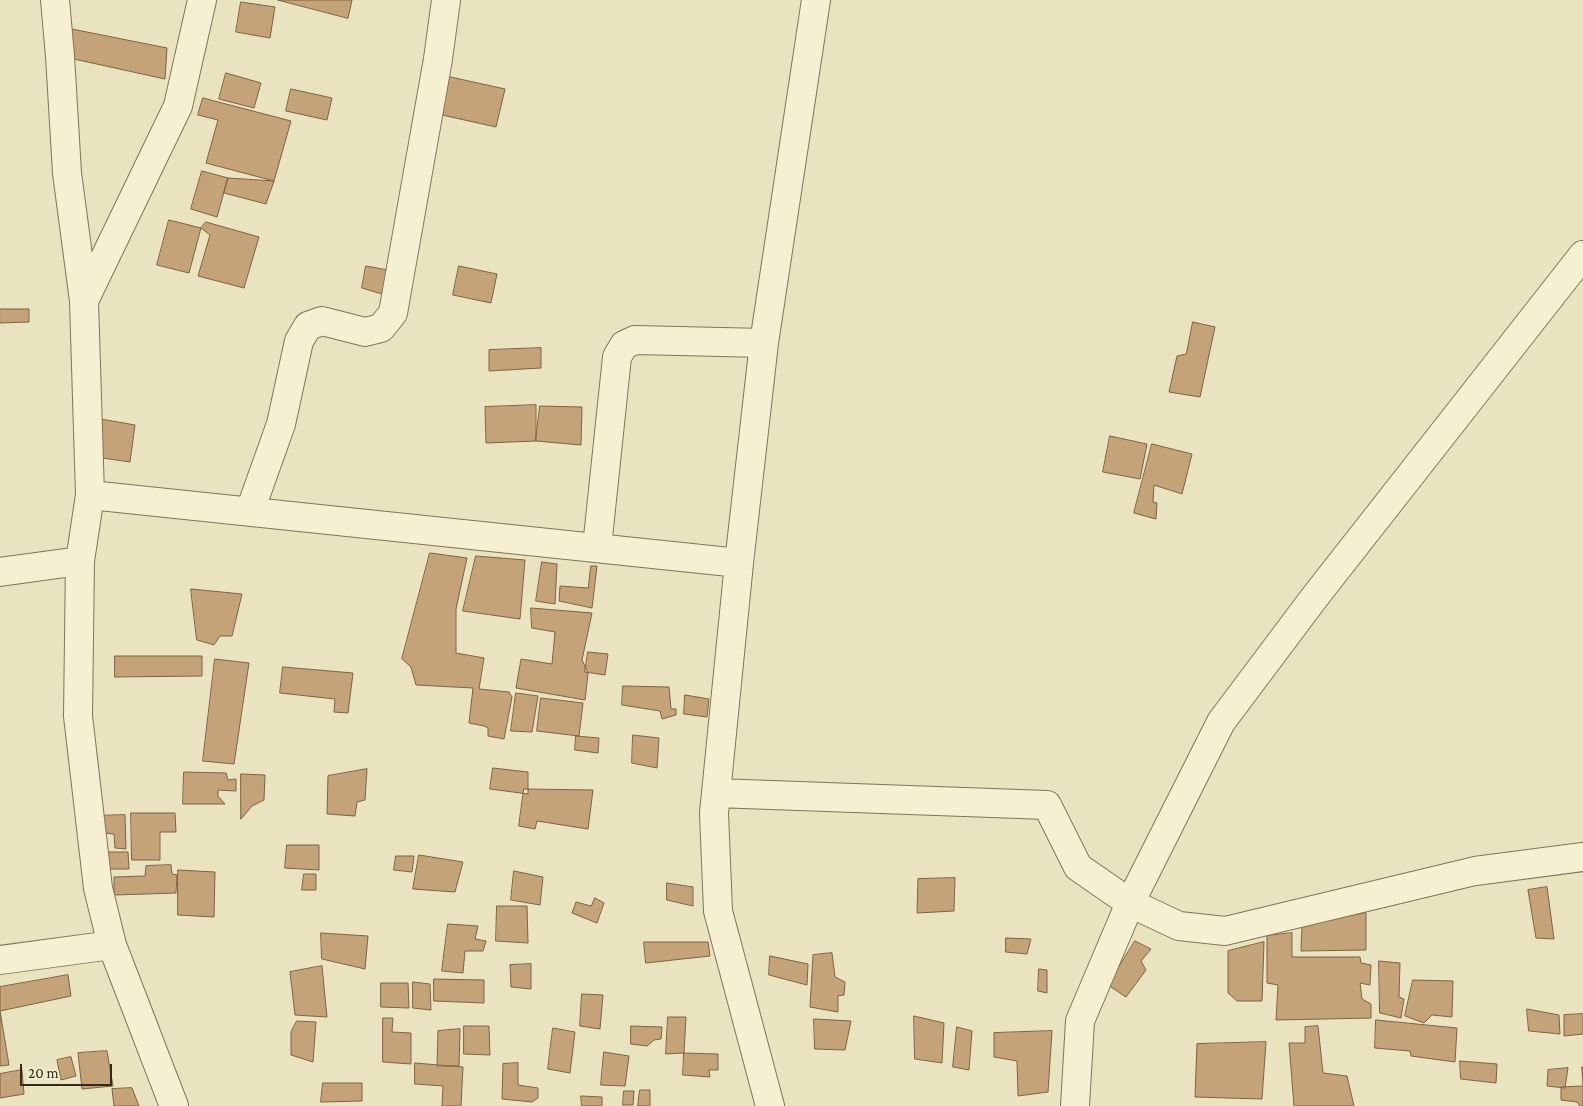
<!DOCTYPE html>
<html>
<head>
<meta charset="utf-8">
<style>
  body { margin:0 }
  #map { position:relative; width:1583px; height:1106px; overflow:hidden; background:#e9e3c0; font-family:"Crimson Pro",serif }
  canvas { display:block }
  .scale { position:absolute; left:20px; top:1064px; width:92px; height:22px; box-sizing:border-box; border:2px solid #312a1d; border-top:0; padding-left:6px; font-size:15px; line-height:18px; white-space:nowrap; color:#312a1d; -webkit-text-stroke:4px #f2edce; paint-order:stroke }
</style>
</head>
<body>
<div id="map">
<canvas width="1583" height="1106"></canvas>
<div class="scale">20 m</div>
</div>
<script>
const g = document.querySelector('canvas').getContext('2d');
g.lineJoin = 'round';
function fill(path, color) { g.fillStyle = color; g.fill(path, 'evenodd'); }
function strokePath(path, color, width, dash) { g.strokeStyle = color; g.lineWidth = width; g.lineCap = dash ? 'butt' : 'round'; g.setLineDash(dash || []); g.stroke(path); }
const building = new Path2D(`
  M278,0H352L348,18Z
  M241,2L275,7L270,38L236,32Z
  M67,28L167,48L165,79L60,56Z
  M428,72L505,89L496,127L442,115L436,140Z
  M226,73L261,83L254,108L219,99Z
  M291,89L332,98L327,120L286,111Z
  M203,98L291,121L274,181L206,163L218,120L198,115Z
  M202,171L228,178L217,217L191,209Z
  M228,178L274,181L266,204L224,193Z
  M169,220L201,228L189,273L157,265Z
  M206,222L259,237L244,288L198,276L210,235L201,228Z
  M366,266L388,270L385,295L362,288Z
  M459,266L497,274L491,303L453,295Z
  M0,309H29V322L0,323Z
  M1193,322L1215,327L1200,397L1169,392L1177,356L1186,354Z
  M541,348V368L489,371V350Z
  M536,405V441L486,443L485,407Z
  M540,406L582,407L581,445L536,441Z
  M95,418L135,425L130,462L89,456Z
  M1110,436L1147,444L1140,479L1103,472Z
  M1152,444L1192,454L1182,494L1154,485L1153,502L1157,503L1156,519L1134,513Z
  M430,553L467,558L456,609V653L484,658L479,689L509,692L512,697L504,739L488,736V728L484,726L469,723L473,688L416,685L411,667L402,659Z
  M476,556L525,560L520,619L463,611Z
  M542,562L557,564L555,604L536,601Z
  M591,566H597L592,608L559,601L560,586L588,588Z
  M191,589L242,594L232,636H220L214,645L197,640Z
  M531,608L592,613L582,660L588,673L585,700L516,688L521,659L552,664L555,632L532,628Z
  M588,652L608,654L605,675L585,672Z
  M115,656H202V676L115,677Z
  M215,659L249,663L234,764L203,761Z
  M283,667L353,673L348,713L334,712L335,699L280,693Z
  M623,686L669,687L671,709H676V715L662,719L660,711L622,705Z
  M516,693L538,696L532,732L511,731Z
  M685,695L709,699L707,717L684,714Z
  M541,698L583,703L579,736L537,731Z
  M633,735L659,738L657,768L632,763Z
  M576,736L599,738L598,753L575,750Z
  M493,768L528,772V794L490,789Z
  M367,769L365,800L357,802L355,816L327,814L328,776Z
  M184,772L226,773L228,780L236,779V791L218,790V796L225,804H183Z
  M241,774L265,775L264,800L252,806L241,819Z
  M524,789L593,790L588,829L537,821L535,829L519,826Z
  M131,813H175L176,832H160V860H132Z
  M125,815L126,849L115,848L114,834L95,832L93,816Z
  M287,845H319V870L285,868Z
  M106,852H128L129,869H106Z
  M419,855L463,862L455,892L413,889Z
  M396,856H414L412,872L394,870Z
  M171,865L172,874L177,875L176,893L114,895V877L145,876L146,866Z
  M178,870L215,872L214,917L178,915Z
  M514,871L543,877L540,905L511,900Z
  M304,874H316V890H302Z
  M955,878L954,911L917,913L918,879Z
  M667,883L693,887V906L667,900Z
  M1547,887L1554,939L1536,938L1528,890Z
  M595,898L604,903L597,923L572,913L576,902L591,906Z
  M497,906H527L528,943L496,941Z
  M1366,913V950L1301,951L1302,925Z
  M448,924L478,926L475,939L486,941L483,951H465L463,973L442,971Z
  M321,933L368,936L365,969L322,959Z
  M1292,933V957H1360L1361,963L1371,965L1370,985L1360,983L1362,999L1371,1004V1018L1276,1020L1278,985L1267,983V936Z
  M1006,938L1031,939L1027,954L1006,952Z
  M1135,941L1151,949L1141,961L1146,970L1126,997L1108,985Z
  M644,942H708L710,956L646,963Z
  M1264,942L1262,1001H1237L1228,993V951Z
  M832,953L835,977L845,982L844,995L838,996V1012L810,1007L813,955Z
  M770,956L808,964L807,985L769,975Z
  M1379,961L1400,963L1399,997L1404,999L1401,1018L1380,1013Z
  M531,964V989L511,987L510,965Z
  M322,966L327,1017L295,1015L290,972Z
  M1039,969L1047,970V993L1038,991Z
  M68,975L71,996L0,1011L9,1065L0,1066V987Z
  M434,979L484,980V1003L434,1001Z
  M1413,980L1453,981L1452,1017L1432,1015L1424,1023L1405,1016Z
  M413,982L430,984L431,1010L413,1008Z
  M381,983H408L409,1008L381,1007Z
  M582,994L603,995L600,1029L580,1026Z
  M1527,1009L1559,1015L1560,1034L1529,1031Z
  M1583,1014V1034L1564,1036V1015Z
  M914,1016L944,1023L942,1063L915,1059Z
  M668,1017H686L684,1053L666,1054Z
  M383,1018H393L392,1032L411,1033V1064L383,1062Z
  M814,1019L851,1021L845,1050L815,1049Z
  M1376,1020L1457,1028L1455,1062L1411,1056L1410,1051L1375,1048Z
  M297,1021L316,1022L313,1062L291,1055V1032Z
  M464,1026H489L490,1055L464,1054Z
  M631,1026L662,1027L661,1039L654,1040L647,1046L631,1044Z
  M1318,1026L1323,1073L1347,1076L1354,1106H1294L1289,1043H1305V1027Z
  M957,1027L972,1031L969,1070L953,1067Z
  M553,1028L575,1032L570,1073L548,1069Z
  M460,1029L459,1066H437L438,1031Z
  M1052,1031L1048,1092L1018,1096L1017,1061L994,1057V1033Z
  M1266,1042L1262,1099L1195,1097L1197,1044Z
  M107,1051L113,1086L82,1089L78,1053Z
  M604,1052L629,1056L625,1086L601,1085Z
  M684,1053L718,1054V1070H709L710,1077L683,1075Z
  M71,1057L76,1076L61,1080L57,1060Z
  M1460,1061L1497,1064L1496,1083L1461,1079Z
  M415,1063L463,1067L461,1106H442L443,1086L415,1084Z
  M518,1063V1085L538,1088V1098L532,1102L502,1099L503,1064Z
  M1582,1067H1583V1106H1580L1577,1102L1561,1100V1087L1583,1086Z
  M1568,1068L1565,1088L1547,1086L1548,1070Z
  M22,1070L24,1094L0,1098V1074Z
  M323,1083H362V1101L321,1102Z
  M132,1088L139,1106H114L112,1089Z
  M640,1090H650V1106H638Z
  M624,1091H634L633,1105H623Z
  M581,1096L602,1097V1106H582Z`);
fill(building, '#c5a378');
strokePath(building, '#7e6241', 1);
const minor = new Path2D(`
  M55,0L60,56L67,173L84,301
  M90,495L739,563
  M250,511L281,424L299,341L308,326L322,321L365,332L381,328L393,313L438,59L446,0
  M597,547L617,357L624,345L635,340L764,343
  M0,572L80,561
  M716,793L1047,805L1078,867L1130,903L1179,926L1225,931L1475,871L1583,857
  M0,960L112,945
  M174,1106L112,945L98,888L78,716L80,561L90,495L84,301L178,106L202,0
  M770,1106L718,911L714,813L739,563L764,343L816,0
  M1075,1106L1080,1021L1130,903L1221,722L1314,598L1583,255`);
strokePath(minor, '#817459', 30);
strokePath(minor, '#f5f0d2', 28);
</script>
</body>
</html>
